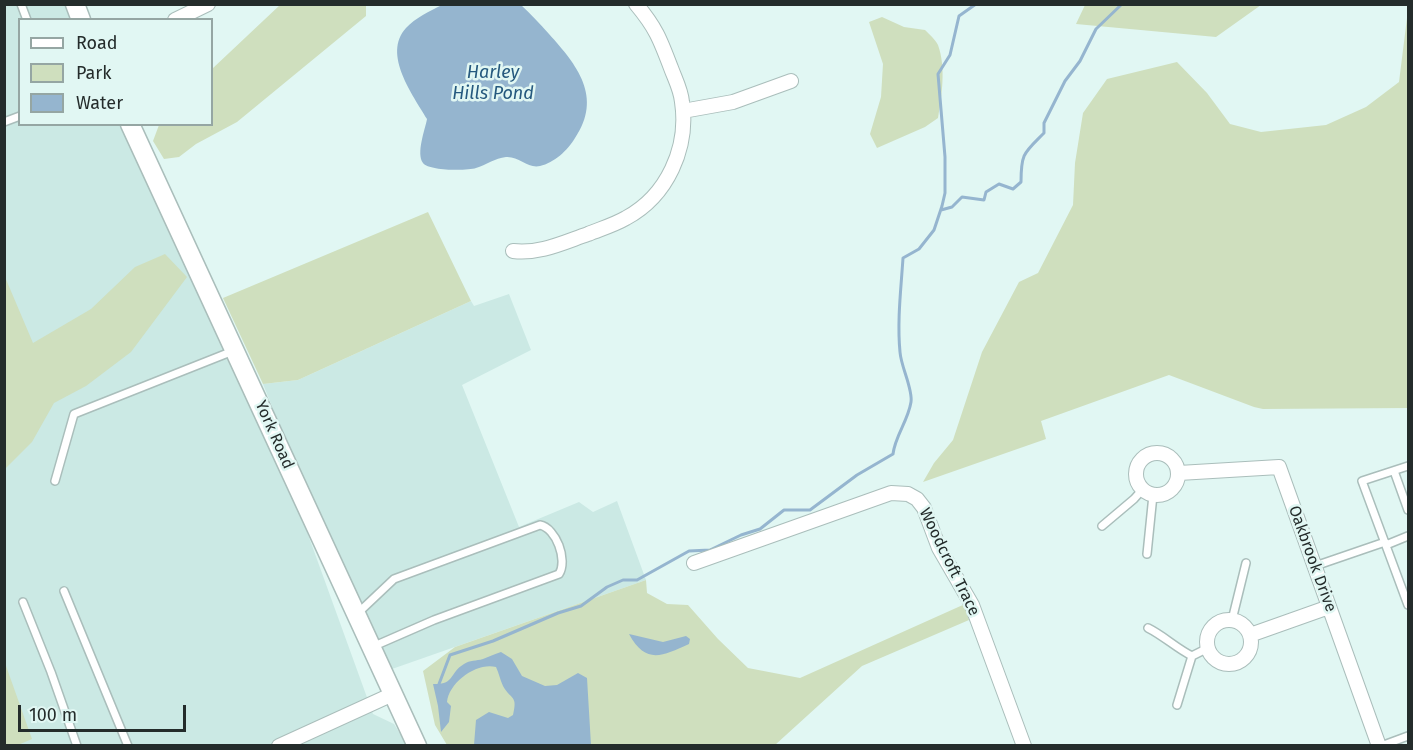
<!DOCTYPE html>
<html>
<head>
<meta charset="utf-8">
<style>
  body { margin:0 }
  #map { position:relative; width:1413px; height:750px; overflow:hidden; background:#e1f7f3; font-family:"Fira Sans",sans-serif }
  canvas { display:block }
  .frame { position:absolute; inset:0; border:6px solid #242c2b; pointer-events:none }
  .legend { position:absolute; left:18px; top:18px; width:195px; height:108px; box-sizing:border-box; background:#e1f7f3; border:2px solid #95a6a3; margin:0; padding:8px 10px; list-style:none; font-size:18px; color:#242c2b }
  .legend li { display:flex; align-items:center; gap:12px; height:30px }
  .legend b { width:30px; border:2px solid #95a6a3 }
  .scale { position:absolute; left:18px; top:705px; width:168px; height:27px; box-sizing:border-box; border:3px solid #242c2b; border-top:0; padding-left:8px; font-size:18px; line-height:21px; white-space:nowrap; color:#242c2b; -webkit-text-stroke:4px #e1f7f3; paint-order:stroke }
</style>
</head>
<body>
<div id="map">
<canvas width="1413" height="750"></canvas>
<div class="frame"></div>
<ul class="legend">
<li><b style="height:8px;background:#fff"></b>Road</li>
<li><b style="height:16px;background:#cfdfbe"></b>Park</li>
<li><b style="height:16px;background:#95b5cf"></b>Water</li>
</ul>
<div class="scale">100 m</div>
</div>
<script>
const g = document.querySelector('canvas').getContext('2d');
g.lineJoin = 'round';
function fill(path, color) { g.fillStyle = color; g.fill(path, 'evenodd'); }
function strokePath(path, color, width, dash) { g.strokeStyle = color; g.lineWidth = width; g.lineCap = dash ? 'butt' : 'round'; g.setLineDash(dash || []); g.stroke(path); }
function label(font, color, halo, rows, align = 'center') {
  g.font = font + ' "Fira Sans",sans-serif'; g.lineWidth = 5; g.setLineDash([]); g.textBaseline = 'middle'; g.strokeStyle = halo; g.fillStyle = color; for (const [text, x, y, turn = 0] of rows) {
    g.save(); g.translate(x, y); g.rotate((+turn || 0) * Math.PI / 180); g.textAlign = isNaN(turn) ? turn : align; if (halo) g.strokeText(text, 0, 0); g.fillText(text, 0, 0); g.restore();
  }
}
fill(new Path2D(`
  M4,5H66L73,19L20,20V124L122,125L285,471L373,714L394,724L407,745H5Z
  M509,294L531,350L462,385L519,527L579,502L593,512L617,501L646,580L392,669L291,454L263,384L298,380L471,301L474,306Z`), '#cbe9e4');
fill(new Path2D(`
  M281,4L366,5V16L237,122L196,144L179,157L164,159L153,141L159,125L212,124V69Z
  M1085,5V4L1261,5L1216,37L1076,24Z
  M1408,10V408L1263,409L1254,407L1169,375L1041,421L1046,439L923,482L934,463L953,440L982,352L1019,282L1038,273L1073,205L1075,163L1083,113L1107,79L1177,62L1207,93L1230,124L1261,132L1326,125L1366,107L1399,82Z
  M882,17L904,27L925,30C929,34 935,39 938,45C946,67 942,95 938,118L925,127L877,148L870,134L881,97L883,64L869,22Z
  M428,212L471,301L298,380L263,384L223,298Z
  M165,254L187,277L131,352L86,386L54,403L32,442L5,469V277L33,343L91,309L135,267Z
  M646,580L647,593L667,604L688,605L718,639L748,668L800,678L965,604L969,620L862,666L775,745H447L435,725L423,671L455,647Z
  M5,663L32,739L18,745H5Z`), '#cfdfbe');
fill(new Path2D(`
  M442,5H521C531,14 540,24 549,34C577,65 603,97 575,138C568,150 554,163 540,166C528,169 519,156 506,157C495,158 486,165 476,168C467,171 429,171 423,163C416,153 425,130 427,119C413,95 382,54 406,28C415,18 430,11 442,5Z
  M629,634L663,642L686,636L690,639L689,644C662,656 646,665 629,634Z
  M501,652L512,659L522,676L545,686L557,685L578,673L587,678L591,745H474L476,720L489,712L508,718L513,715C518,695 511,700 503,686C500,680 499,673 496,667C477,662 449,682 447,702L451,706L449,722L441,732L438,706L433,684C455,685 449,673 464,664C470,660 476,661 483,659C489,657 494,654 501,652Z`), '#95b5cf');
strokePath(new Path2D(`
  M941,210L952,207L962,197L984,200L986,192L999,184L1013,189L1021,182C1021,153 1024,153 1044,133V123L1065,81L1080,61L1096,29L1122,4
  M439,684L450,655L493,641L558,613L581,606L607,587L623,580H637L689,551L710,550L741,535L760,529L784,510H810L857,475L893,454C895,436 908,421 911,402C913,389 901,367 900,352C897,321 901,289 903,258L919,249L934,230L942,206L945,193V157L938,74L950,55L959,16L976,4`), '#95b5cf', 3);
const lane = new Path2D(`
  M21,4L27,20
  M4,122L20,116
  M1408,466L1362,481L1408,605
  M1394,471L1408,510
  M55,481L74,414L233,351
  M1102,526L1134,499L1142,490
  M1386,545L1408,536
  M1147,554L1153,495
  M1315,566L1385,542
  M64,591L128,746
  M23,602L51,672L77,746
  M358,613L394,579L540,525C556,528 568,560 559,574L434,620L372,647
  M1232,620L1246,563
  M1148,628C1164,636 1176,648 1192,656
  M1177,705L1192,656L1208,648
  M1381,746L1408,736`);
const street = new Path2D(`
  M175,20L208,4
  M683,111L733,102L791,81
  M513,251C540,254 562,243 588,234C600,229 614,225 626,218C667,196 689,148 682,102C681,90 675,79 671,68C660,39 656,28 636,4
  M1136 474a21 21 0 1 1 42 0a21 21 0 1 1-42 0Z
  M1179,473L1279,467L1379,746
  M694,563L891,493L908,494L917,499L924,508L939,548L972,605L1024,746
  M1207 642a22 22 0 1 1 44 0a22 22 0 1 1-44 0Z
  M1250,635L1329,607
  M279,746L393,694`);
const secondary = new Path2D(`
  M75,4L81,20
  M130,124L417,746`);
strokePath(lane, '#aabebb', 10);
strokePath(street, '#aabebb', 16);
strokePath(secondary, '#aabebb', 21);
strokePath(lane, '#fff', 7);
strokePath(street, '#fff', 14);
strokePath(secondary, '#fff', 18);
label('16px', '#242c2b', '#e1f7f3', [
  ["York Road",274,435,66],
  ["Oakbrook Drive",1312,559,70],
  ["Woodcroft Trace",949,562,64]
]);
label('italic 18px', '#25597e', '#e1f7f3', [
  ["Harley",493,73],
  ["Hills Pond",493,94]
]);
</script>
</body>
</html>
